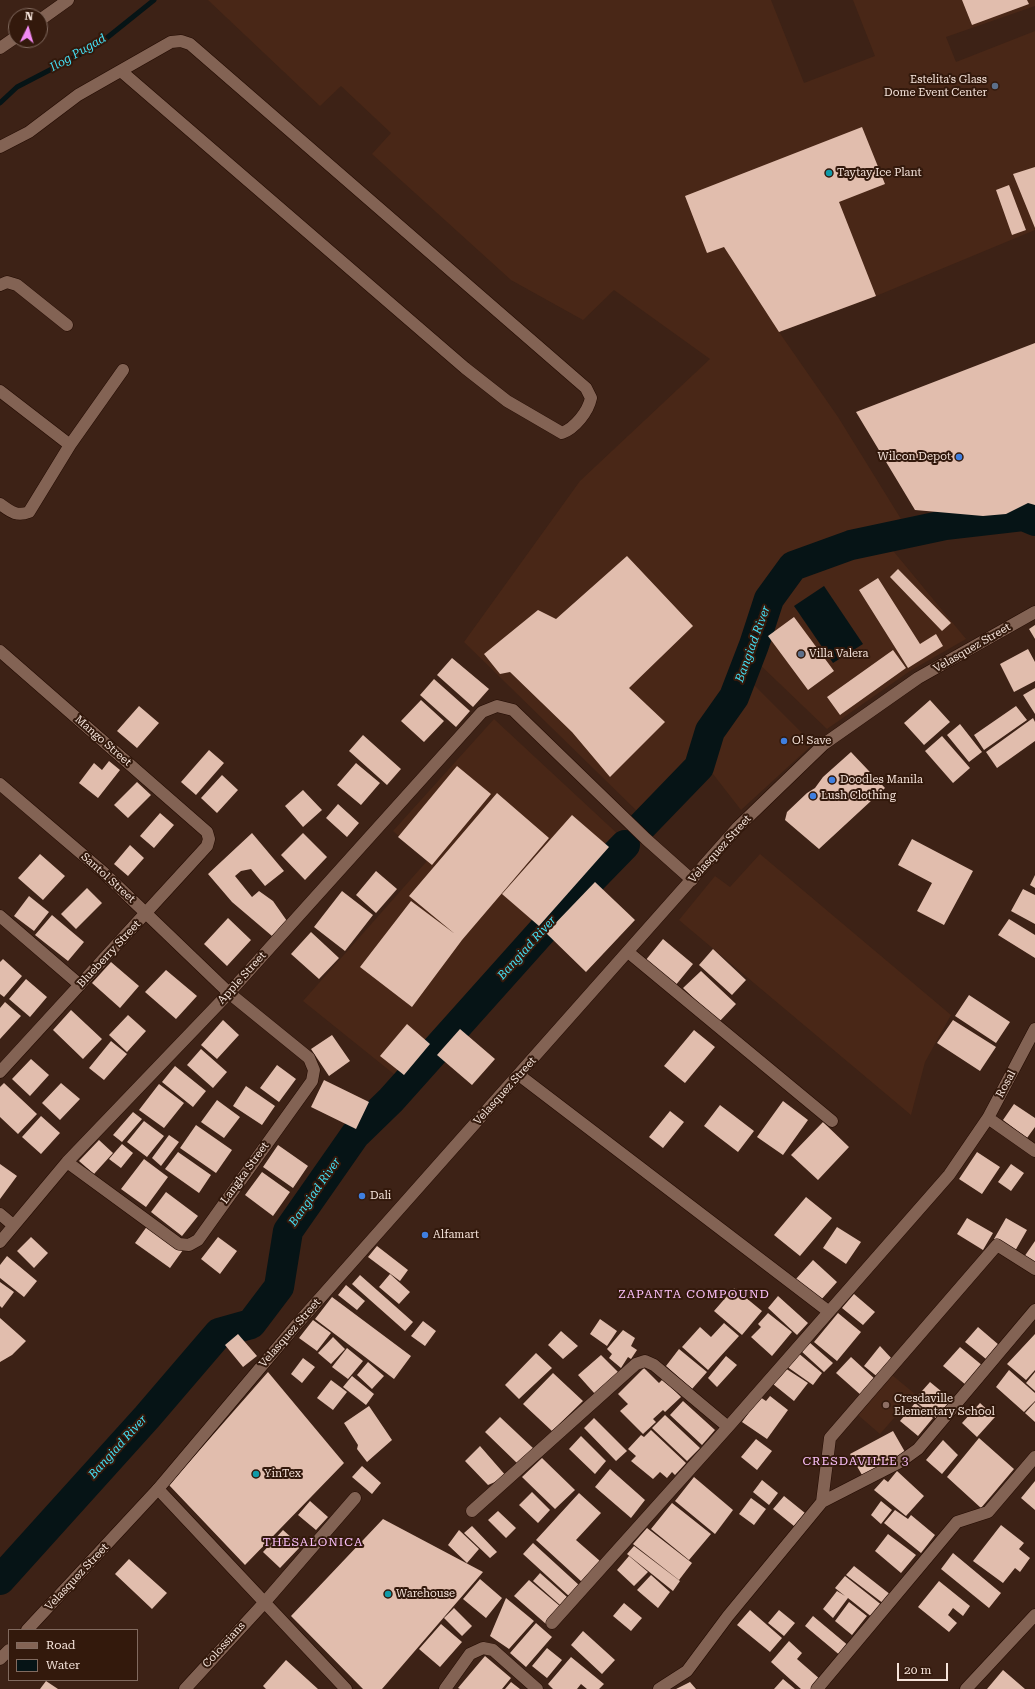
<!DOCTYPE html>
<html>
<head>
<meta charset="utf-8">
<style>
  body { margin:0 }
  #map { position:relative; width:1035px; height:1689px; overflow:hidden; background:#3d2216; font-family:"Roboto Serif",serif }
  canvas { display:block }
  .legend { position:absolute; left:8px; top:1629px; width:130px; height:52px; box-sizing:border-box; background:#33190c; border:1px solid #816a5f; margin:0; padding:5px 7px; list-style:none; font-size:12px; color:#f6e4db }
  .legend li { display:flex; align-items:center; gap:8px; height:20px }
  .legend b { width:20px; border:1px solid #816a5f }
  .north { position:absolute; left:8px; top:8px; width:40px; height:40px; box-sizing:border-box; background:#33190c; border:1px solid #816a5f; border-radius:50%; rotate:5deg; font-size:11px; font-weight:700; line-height:16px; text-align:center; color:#f6e4db }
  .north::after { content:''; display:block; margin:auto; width:14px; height:18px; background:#f28af3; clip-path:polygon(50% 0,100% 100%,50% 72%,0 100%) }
  .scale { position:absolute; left:897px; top:1663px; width:51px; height:18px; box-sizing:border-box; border:2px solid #f6e4db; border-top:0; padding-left:5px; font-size:12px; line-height:14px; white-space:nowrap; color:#f6e4db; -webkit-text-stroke:3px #33190c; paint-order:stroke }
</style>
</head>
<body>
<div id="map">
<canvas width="1035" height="1689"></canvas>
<ul class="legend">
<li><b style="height:5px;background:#836354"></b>Road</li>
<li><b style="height:11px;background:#061416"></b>Water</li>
</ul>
<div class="north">N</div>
<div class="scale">20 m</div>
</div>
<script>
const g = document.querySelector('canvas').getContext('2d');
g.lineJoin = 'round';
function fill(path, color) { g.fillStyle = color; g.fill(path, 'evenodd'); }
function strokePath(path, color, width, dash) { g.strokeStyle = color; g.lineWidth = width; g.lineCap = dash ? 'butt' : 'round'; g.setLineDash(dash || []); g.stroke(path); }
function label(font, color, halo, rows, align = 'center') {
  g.font = font + ' "Roboto Serif",serif'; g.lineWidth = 4; g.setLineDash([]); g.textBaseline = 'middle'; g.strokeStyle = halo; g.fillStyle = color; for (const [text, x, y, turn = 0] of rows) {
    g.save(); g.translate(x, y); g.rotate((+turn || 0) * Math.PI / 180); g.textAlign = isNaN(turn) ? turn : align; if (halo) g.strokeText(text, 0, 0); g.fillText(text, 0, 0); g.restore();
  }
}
fill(new Path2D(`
  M208,0H771L804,83L875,56L853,0H1035V6L946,37L956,62L1035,31V230L876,296L779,332L838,417L901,519L882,530L839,540L796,555L768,586L755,626L726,696L700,733L692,761L641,815L464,642L580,481L710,359L614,290L583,320L511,280L372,154L391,133L341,86L320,106Z
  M885,541L966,639L910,671L827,729L754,659L778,593L799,569L850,549Z
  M747,678L813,744L741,810L706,765L717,730L738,701Z
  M494,719L622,838L400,1079L303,1001L427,861L393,831Z
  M760,854L951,1015L925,1062L911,1115L679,920L715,876L730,887Z
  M892,1375L915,1394L880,1434L858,1415Z`), '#492717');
fill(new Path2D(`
  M824,586L863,644L833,663L794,606Z`), '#061416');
strokePath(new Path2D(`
  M0,103L17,87L98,45L154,0`), '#061416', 5);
strokePath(new Path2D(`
  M642,826L699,767L710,731L734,697L754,645L769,599L793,566L851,545L945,525L1023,516L1035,521
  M0,1580L147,1417L219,1333L251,1324L279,1287L288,1231L355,1135L391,1100L552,920L625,845`), '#061416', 30);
fill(new Path2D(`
  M962,0H1027L1029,4L972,25Z
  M862,127L885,184L839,202L876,296L779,332L724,247L707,253L685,196Z
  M1035,167V228L1013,174Z
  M1009,185L1026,230L1012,235L996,190Z
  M1035,343V505L1028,503L1006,514L983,516L915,510L856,412Z
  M627,556L693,626L629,688L665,722L610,777L572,732L510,672L500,674L484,654L538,610L556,619Z
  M898,569L951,623L942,631L890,577Z
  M878,578L920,644L936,634L943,646L908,668L859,590Z
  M794,617L834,671L808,690L768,636Z
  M1035,625V639L1029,629Z
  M1028,649L1035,662V681L1014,692L1000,664Z
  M893,650L906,668L840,715L827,697Z
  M452,658L489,689L473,707L437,675Z
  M434,679L470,711L456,727L420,695Z
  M1035,688V714L1023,695Z
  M421,700L444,721L424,742L401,721Z
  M930,700L950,722L924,745L904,723Z
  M139,706L159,723L137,748L117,731Z
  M1016,706L1027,720L984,750L974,735Z
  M1033,718L1035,722V741L997,768L986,752Z
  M960,724L982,752L969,762L947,735Z
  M363,735L401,769L387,785L349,751Z
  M942,736L970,768L953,783L925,751Z
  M209,750L224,763L196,795L181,782Z
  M851,752L885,788L819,849L785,820L787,812L807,793L815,788L823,777Z
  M109,761L120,770L98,798L79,783L94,763L102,770Z
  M356,763L380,783L361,805L337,785Z
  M457,766L491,794L432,865L398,837Z
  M222,775L238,790L217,813L201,798Z
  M137,782L151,795L128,818L114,805Z
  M303,790L322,810L303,827L285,806Z
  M497,793L549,838L462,940L412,1007L360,967L411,901L455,934L409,896Z
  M338,804L359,823L347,837L326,818Z
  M160,813L174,825L154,848L140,836Z
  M572,815L609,847L539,926L502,894Z
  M252,833L284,871L265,886L251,869L241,871L235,876L252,897L259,891L273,901L287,921L272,936L232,902L208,874Z
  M303,833L327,857L305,880L281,855Z
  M912,839L973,871L944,925L917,911L932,883L898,865Z
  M130,845L144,858L128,876L114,864Z
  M40,854L65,876L43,900L18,878Z
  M376,871L397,889L376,913L356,895Z
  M1035,875V888L1030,885Z
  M595,882L635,920L586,972L546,933Z
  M87,888L102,903L76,929L61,914Z
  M1023,889L1035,895V924L1011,911Z
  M342,891L373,915L345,951L314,927Z
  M29,896L49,912L34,931L14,916Z
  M52,915L84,942L68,961L35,935Z
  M228,918L251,940L227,966L204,944Z
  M1009,919L1035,935V958L998,935Z
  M311,932L339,958L319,979L291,954Z
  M663,939L693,964L675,986L645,961Z
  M713,949L746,980L732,995L699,965Z
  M3,959L22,976L4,997L0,994V962Z
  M111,962L139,986L120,1008L92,983Z
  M166,970L197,996L176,1019L145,992Z
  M701,971L736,1004L719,1022L683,988Z
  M26,979L47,997L30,1017L9,999Z
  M969,995L1010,1022L996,1043L955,1016Z
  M5,1002L21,1016L0,1039V1008Z
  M71,1010L102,1039L83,1059L53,1030Z
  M128,1015L146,1031L127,1052L109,1035Z
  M223,1020L239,1035L217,1059L201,1045Z
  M953,1020L996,1047L980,1071L937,1043Z
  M407,1024L430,1044L404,1075L380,1056Z
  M460,1029L495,1059L472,1085L437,1055Z
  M694,1030L715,1047L685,1083L664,1066Z
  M332,1035L350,1061L329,1076L311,1049Z
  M111,1041L127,1054L104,1080L89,1068Z
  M201,1049L227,1072L213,1088L187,1065Z
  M31,1059L49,1075L30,1096L12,1079Z
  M277,1065L296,1079L279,1102L260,1088Z
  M175,1066L206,1091L193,1107L162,1082Z
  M324,1080L369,1102L356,1129L311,1107Z
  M4,1083L37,1114L18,1134L0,1117V1087Z
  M61,1083L80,1099L60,1120L42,1103Z
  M159,1084L184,1103L164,1128L139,1110Z
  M246,1086L275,1106L262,1125L233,1106Z
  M217,1100L240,1117L224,1138L201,1122Z
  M783,1101L808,1120L783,1155L757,1137Z
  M1014,1104L1035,1118V1127L1027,1138L1003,1120Z
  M720,1105L754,1131L738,1152L704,1126Z
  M670,1111L684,1122L663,1148L649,1137Z
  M133,1112L142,1119L122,1142L113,1135Z
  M41,1116L60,1133L41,1154L22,1137Z
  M144,1121L164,1136L147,1157L127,1142Z
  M823,1122L849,1147L818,1180L791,1155Z
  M196,1125L232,1150L216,1173L180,1148Z
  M169,1135L179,1142L161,1166L152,1158Z
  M99,1140L113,1153L94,1174L79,1161Z
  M122,1144L133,1153L121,1168L109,1159Z
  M278,1145L308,1166L293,1188L263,1167Z
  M178,1152L211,1175L199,1193L165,1169Z
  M977,1152L1000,1167L982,1194L959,1179Z
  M144,1159L168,1177L146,1207L121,1189Z
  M0,1164L17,1176L0,1199Z
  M1011,1164L1024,1173L1011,1191L998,1182Z
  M262,1172L290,1192L273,1216L245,1195Z
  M166,1192L198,1216L182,1236L151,1212Z
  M806,1197L832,1218L800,1256L774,1235Z
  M967,1218L993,1233L983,1250L957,1234Z
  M1006,1218L1027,1230L1015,1251L994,1239Z
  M148,1225L183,1250L170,1268L135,1243Z
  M837,1227L861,1242L846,1264L823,1248Z
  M31,1237L48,1253L34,1268L17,1251Z
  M218,1237L237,1251L220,1274L201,1259Z
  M1035,1241V1264L1024,1257Z
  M377,1246L408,1270L400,1281L368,1257Z
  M7,1256L37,1281L24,1297L0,1278V1265Z
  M813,1260L837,1282L820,1301L796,1279Z
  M390,1274L410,1292L399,1304L379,1287Z
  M360,1275L413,1322L405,1331L352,1284Z
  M0,1282L14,1292L2,1308L0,1306Z
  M346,1285L365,1301L357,1310L338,1295Z
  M734,1288L762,1311L742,1335L714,1311Z
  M854,1294L875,1312L863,1325L842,1308Z
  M778,1296L808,1323L797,1335L768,1308Z
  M332,1297L411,1356L394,1379L315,1319Z
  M768,1313L792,1332L772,1356L751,1337L761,1327L758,1324Z
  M838,1313L861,1332L837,1361L814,1342Z
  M0,1318L26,1341L12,1355L0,1362Z
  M600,1319L617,1331L607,1346L590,1334Z
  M313,1320L331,1333L317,1351L299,1338Z
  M423,1321L436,1331L425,1346L411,1336Z
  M724,1323L739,1336L708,1370L682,1347L700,1327L711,1337Z
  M978,1327L999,1345L986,1359L965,1342Z
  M623,1330L635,1338L631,1346L637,1350L631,1359L628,1357L621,1368L609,1358L612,1354L607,1349Z
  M561,1331L578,1346L563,1359L548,1345Z
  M238,1334L257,1356L243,1367L225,1345Z
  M1035,1334V1370L1026,1380L1007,1364Z
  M333,1337L345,1349L331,1364L318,1353Z
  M809,1342L833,1363L824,1372L800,1350Z
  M880,1346L893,1360L879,1378L864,1366Z
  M960,1347L983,1366L966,1385L943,1366Z
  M347,1348L363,1361L348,1379L332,1367Z
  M679,1349L707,1372L692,1389L666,1366Z
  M797,1352L822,1373L813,1385L786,1366Z
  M536,1353L552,1368L519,1399L505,1385Z
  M601,1355L620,1374L595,1394L578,1375Z
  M726,1356L737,1365L717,1387L708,1378Z
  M851,1357L876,1380L862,1396L836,1373Z
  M303,1358L315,1367L302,1383L291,1374Z
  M368,1362L384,1376L372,1389L357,1375Z
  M644,1368L659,1383L663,1379L681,1397L665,1412L663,1410L653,1419L656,1422L643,1434L620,1411L628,1404L618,1394Z
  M785,1368L808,1383L794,1401L773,1384Z
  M1009,1370L1035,1393V1401L1024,1412L996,1387Z
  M268,1372L344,1463L245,1565L169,1485Z
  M1035,1372V1391L1026,1383Z
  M553,1373L583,1401L552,1431L523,1404Z
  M352,1376L374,1394L366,1405L343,1387Z
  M331,1380L347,1392L333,1410L317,1398Z
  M930,1382L953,1401L937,1419L914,1400Z
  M770,1396L788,1410L767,1439L742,1422L760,1397L766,1401Z
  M683,1401L715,1430L702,1445L670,1415Z
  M1035,1402V1422L1025,1413Z
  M915,1403L933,1418L918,1436L900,1421Z
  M980,1403L995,1417L977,1437L962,1423Z
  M369,1406L392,1440L367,1462L357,1449L358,1445L344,1423Z
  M665,1415L700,1448L687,1461L652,1428Z
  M500,1417L534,1449L519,1465L485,1432Z
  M594,1418L627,1451L616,1461L584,1428Z
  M651,1430L686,1463L675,1475L672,1472L667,1478L660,1472L653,1479L631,1461L636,1456L628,1449L641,1435L644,1437Z
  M893,1431L905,1452L862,1475L850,1454Z
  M581,1436L606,1461L595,1474L569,1449Z
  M979,1438L1014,1469L981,1508L947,1477Z
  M756,1439L772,1451L757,1470L741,1457Z
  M943,1440L958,1455L942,1474L926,1460Z
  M480,1446L507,1477L488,1485L465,1461Z
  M542,1458L575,1490L555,1509L522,1477Z
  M362,1466L381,1483L372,1494L352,1477Z
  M610,1469L645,1500L631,1518L595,1487Z
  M897,1471L924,1496L906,1516L874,1490L884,1479L888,1482Z
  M694,1477L733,1510L715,1534L675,1501Z
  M762,1480L778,1493L769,1505L753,1492Z
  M1035,1481V1510L1021,1498Z
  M532,1492L550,1510L538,1523L519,1505Z
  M579,1493L601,1513L576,1540L600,1561L582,1582L536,1540Z
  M784,1496L805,1513L794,1526L773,1509Z
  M751,1498L766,1509L754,1525L739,1514Z
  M310,1501L328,1517L316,1530L298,1515Z
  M881,1501L892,1510L881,1524L871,1515Z
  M672,1503L711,1534L689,1560L651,1529Z
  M895,1510L908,1519L911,1515L935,1535L921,1553L884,1523Z
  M498,1511L516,1528L506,1538L488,1520Z
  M383,1519L483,1572L382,1689H363L291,1616Z
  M1001,1525L1024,1543L1019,1549L1030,1558L1020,1572L1015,1568L1003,1583L973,1561Z
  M472,1526L497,1552L490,1558L464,1533Z
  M647,1528L692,1563L679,1580L633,1544Z
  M283,1530L301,1546L280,1568L263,1552Z
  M459,1530L479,1549L467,1563L448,1545Z
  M888,1534L916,1555L901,1573L875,1551Z
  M533,1543L580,1586L570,1597L523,1554Z
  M634,1546L680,1581L673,1591L627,1554Z
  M953,1553L1001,1593L989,1608L941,1569Z
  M629,1556L648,1572L634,1586L617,1570Z
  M129,1559L167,1593L152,1609L115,1574Z
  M854,1566L891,1595L884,1604L846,1575Z
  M540,1573L567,1597L560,1605L533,1581Z
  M651,1575L670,1592L658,1608L637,1590Z
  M845,1576L883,1606L873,1618L848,1598L833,1618L823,1609L837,1591L845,1596L835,1588Z
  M480,1579L502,1598L486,1618L463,1599Z
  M529,1580L561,1607L546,1624L514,1596Z
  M939,1581L970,1606L963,1616L953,1608L948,1615L957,1623L949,1632L918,1607Z
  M506,1598L534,1621L509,1649L490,1636Z
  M849,1602L867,1616L852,1635L835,1621Z
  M624,1603L642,1618L631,1631L613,1616Z
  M454,1608L472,1626L462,1636L444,1618Z
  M750,1610L782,1638L770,1652L737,1625Z
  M779,1610L795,1623L784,1636L768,1623Z
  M813,1616L850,1647L842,1657L805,1626Z
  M536,1623L552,1637L526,1667L510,1653Z
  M441,1624L462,1642L440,1667L419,1649Z
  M583,1631L615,1660L602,1674L571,1645Z
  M789,1641L802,1653L797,1659L821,1680L814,1689H801L771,1662Z
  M547,1648L562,1660L547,1678L532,1666Z
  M485,1656L511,1678L502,1689H460L458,1688Z
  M571,1657L604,1684L599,1689H587L581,1684L577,1689H553L548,1684Z
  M286,1660L318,1689H266L263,1686Z
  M1003,1670L1025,1689H987Z
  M783,1679L795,1689H774Z
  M46,1681L58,1689H40Z
  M511,1682L520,1689H505Z
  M690,1682L696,1689H676Z`), '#e1bdad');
const street = new Path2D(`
  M40,20L68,0
  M0,48L16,37
  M0,147L29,132L78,95L171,42L181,41L190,44L586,388L591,398C588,412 575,428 562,433L507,401L465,368L121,71
  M0,285L7,282L17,285L67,325
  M0,391L70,445
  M0,504C10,511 16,517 29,512L70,445L123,370
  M0,651L207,832L209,839L207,846L0,1072
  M0,784L103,872L229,993L309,1058L314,1070L312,1081L198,1240L189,1245L179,1244L67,1162
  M0,916L80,985
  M628,952L832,1121
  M519,1075L828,1311
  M988,1118L1035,1151
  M0,1214L13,1225
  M0,1242L67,1162L229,993L482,712L497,706L513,710L646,839L692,880
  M158,1489L346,1689
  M822,1502L830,1438L997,1245L1035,1269
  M472,1511L636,1364L645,1361L654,1365L728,1427
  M552,1623L728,1427L949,1175L988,1118L1035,1029
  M185,1689L264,1603L355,1498
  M445,1689L470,1654L483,1648L493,1650L537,1689
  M659,1689L687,1671L728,1616L822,1502L900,1462L918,1449L1035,1310
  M817,1689L957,1522L988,1512L1035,1457
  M966,1689L1035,1615`);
const secondary = new Path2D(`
  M27,1630L158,1489L298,1323L738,827L824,744L918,678L1035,612
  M0,1659L9,1650`);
strokePath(street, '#230b02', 13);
strokePath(secondary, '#230b02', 13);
strokePath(street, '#836354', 12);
strokePath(secondary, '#836354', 12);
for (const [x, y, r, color] of [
  [995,86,4,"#5c6f8a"],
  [829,173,4,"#0f9aa8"],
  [959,457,4,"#3f7fe0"],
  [801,654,4,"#5c6f8a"],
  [784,741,4,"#3f7fe0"],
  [832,780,4,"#3f7fe0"],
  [813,796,4,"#3f7fe0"],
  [362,1196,4,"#3f7fe0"],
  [425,1235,4,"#3f7fe0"],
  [886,1405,4,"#8d6e63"],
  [256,1474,4,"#0f9aa8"],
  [388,1594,4,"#0f9aa8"]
]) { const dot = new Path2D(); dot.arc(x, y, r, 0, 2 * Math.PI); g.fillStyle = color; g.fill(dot); strokePath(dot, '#33190c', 1.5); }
label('11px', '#f6e4db', '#33190c', [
  ["Estelita's Glass",987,80,"right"],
  ["Dome Event Center",987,93,"right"],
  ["Taytay Ice Plant",837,173],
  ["Wilcon Depot",951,457,"right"],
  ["Villa Valera",809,654],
  ["O! Save",792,741],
  ["Doodles Manila",840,780],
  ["Lush Clothing",821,796],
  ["Dali",370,1196],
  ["Alfamart",433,1235],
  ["Cresdaville",894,1399],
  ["Elementary School",894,1412],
  ["YinTex",264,1474],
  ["Warehouse",396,1594]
], 'left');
label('11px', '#f6e4db', '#33190c', [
  ["Velasquez Street",972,648,-30],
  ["Mango Street",103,741,41],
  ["Velasquez Street",720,849,-48],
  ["Santol Street",108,878,42],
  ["Blueberry Street",109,954,-47],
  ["Apple Street",242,978,-48],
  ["Rosal",1006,1084,-62],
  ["Velasquez Street",505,1091,-48],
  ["Langka Street",245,1173,-54],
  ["Velasquez Street",290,1333,-49],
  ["Velasquez Street",77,1577,-47],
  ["Colossians",224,1645,-48]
]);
label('italic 12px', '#44dff4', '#33190c', [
  ["Ilog Pugad",78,53,-30],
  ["Bangiad River",753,644,-70],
  ["Bangiad River",527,948,-48],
  ["Bangiad River",315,1192,-55],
  ["Bangiad River",118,1447,-48]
]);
g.letterSpacing = '1px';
label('12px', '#fbc0fa', '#33190c', [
  ["ZAPANTA COMPOUND",694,1294],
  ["CRESDAVILLE 3",856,1461],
  ["THESALONICA",313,1542]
]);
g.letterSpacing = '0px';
</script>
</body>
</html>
